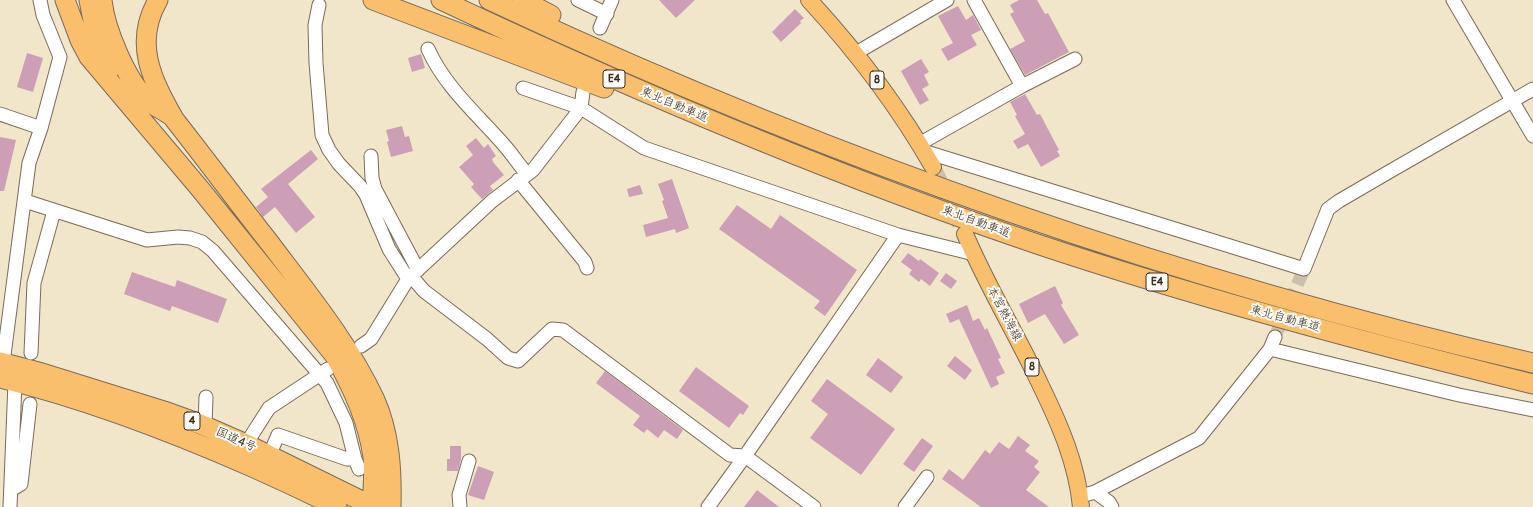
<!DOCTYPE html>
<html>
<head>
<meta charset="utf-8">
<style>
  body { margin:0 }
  canvas { display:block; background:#f1e5ca }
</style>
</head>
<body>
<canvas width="1533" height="507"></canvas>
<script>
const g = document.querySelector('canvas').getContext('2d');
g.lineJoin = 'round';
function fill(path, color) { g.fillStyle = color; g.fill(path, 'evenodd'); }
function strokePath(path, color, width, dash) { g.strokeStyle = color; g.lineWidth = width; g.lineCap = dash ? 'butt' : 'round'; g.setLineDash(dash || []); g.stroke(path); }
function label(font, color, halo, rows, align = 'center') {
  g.font = font + ' Pangolin,"Klee One",sans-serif'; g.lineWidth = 4; g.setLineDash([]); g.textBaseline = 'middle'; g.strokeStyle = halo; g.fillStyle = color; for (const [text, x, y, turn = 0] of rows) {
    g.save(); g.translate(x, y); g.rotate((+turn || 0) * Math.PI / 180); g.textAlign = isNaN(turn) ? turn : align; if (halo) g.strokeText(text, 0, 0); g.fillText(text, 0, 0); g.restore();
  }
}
fill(new Path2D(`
  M659,0H695L676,18Z
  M1019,0H1037L1045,14L1048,13L1069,52L1025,75L1010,49L1025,41L1010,14L1014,12L1010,5Z
  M958,6L966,20L973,15L981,30L971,35L977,45L948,61L941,49L953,43L938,16Z
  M795,9L804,18L800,21L801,23L781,42L772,32Z
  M27,53L43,58L33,92L17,87Z
  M421,54L425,68L412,72L408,58Z
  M921,59L929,72L924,75L929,85L922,89L929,100L920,105L901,71Z
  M1025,94L1037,115L1040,114L1059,150L1057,151L1060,156L1041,167L1028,144L1018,149L1013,141L1025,134L1015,116L1017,115L1010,102Z
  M402,126L405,137L409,136L413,151L391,157L387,142L389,141L386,130Z
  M0,137L16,140L4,191H0Z
  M476,138L484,148L488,144L496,156L492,159L493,162L504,175L490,186L493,190L482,199L471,187L474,184L459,167L473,155L466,146Z
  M311,150L318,159L288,184L315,217L296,233L275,207L263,217L256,207L268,197L261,189Z
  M672,179L689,228L676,233L675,229L646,237L643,225L668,218L662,201L664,200L658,184Z
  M640,185L643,194L629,197L627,189Z
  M737,205L771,229L780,215L857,270L825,316L814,308L820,301L719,229Z
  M908,253L919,261L920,259L939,273L930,286L921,279L919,282L909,274L912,270L901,262Z
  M132,272L175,287L177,280L227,299L218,323L172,306L170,311L124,294Z
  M946,273L957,281L951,289L940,281Z
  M1055,286L1063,303L1061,305L1079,335L1064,344L1045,314L1028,323L1019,304Z
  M967,305L973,321L979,318L985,330L987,328L1001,358L998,359L1005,373L996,377L999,384L991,388L959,319L950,323L946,314Z
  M955,356L972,370L965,380L947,366Z
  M878,358L903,377L891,393L866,375Z
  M696,367L749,406L743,415L740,413L729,428L679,391Z
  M605,371L683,430L677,439L664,430L658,438L647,429L644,433L633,425L640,416L596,383Z
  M827,379L895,429L861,475L810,438L828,414L811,401Z
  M1018,436L1030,445L1025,451L1039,461L1034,467L1040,472L1026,490L1049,507H981L942,479L949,469L963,480L985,450L990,454L999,442L1009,449Z
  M922,438L933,446L914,472L903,464Z
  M450,446H461V459L458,471H447V459H450Z
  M478,466L494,472L484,500L468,495Z
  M757,490L779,507H744Z`), '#cc9fb7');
strokePath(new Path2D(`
  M1275,337L1304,269`), '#cdc0a8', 13, [13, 6]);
strokePath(new Path2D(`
  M933,167L960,224`), '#cdc0a8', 16, [16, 8]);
const minor = new Path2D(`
  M578,0L607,14
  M974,0L1022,86
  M1453,0L1533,136
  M319,5L315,25L316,63L322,135L329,150L339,164L360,186L366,195L389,249L408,279
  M600,28L612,0
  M428,49C445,87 477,114 504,145C512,154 519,165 527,174
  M856,53L947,0
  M523,88L581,108L644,148L898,235L974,254
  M0,114L41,128
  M919,144L1022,86L1075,59
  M923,151L1304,269L1328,209L1339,201L1387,173L1533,89
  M371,156L372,178L375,189L418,270
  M518,180L585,262L587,268
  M25,201L147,240L178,237L190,238L202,242L213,251L327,383L346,423L355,459L359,469
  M411,276L424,291L487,339L508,358L518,361L552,329L563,330L730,455L745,456L814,507
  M361,346L371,339L408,279L492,201L533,170L581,108L583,92
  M1270,349L1459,395L1533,410
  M31,353L34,283L54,211
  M3,363L29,163L41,128L60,57L43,15L40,0
  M205,426L206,397
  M246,444L269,408L328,369
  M269,456L278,435L347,459H355
  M11,490L21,484L30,404
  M1095,492L1199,438L1270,349L1275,337
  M1088,494L1095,492L1109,502L1112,507
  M10,507L15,382
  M460,507L459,495L469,461
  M708,507L745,456L898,235
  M905,507L927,477`);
const major = new Path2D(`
  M809,0C857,52 898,106 933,167
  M965,234C987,286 1017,335 1041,386C1060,425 1077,464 1081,507`);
const highway = new Path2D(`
  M65,0L80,40L89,57L201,190L335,356C353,389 368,421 373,457C375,474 372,490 373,507
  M89,0L95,31L108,73
  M102,0C105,29 126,79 147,100C153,106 163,110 170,115
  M158,0C133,43 152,80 174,119C207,161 239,204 272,246C309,295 349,344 375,400C390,434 392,471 391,507
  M373,0L604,88
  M441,0C636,92 835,176 1040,245C1202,299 1367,343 1533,384
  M489,0C824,157 1173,280 1533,363
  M522,0L551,15
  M0,362L42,373L164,411L200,424L246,444L374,507
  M0,378C87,399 170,431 252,467C281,480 309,493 337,507`);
strokePath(minor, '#7b6b5a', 15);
strokePath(major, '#7b6b5a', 18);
strokePath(highway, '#7b6b5a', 21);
strokePath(minor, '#fff', 13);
strokePath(major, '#f9bf6d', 16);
strokePath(highway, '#f9bf6d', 19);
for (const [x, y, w] of [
  [614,79,22],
  [877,80,14],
  [1157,282,22],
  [1032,367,14],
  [192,421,16]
]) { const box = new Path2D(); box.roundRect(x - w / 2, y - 9, w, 18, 3); g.fillStyle = '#fdfcf7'; g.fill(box); strokePath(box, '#3b2a1e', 1); }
label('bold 11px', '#3b2a1e', null, [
  ["E4",614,79],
  ["8",877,80],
  ["E4",1157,282],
  ["8",1032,367],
  ["4",192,421]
]);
label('12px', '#3b2a1e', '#fdfcf7', [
  ["東北自動車道",674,105,23],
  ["東北自動車道",976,222,20],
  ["本宮熱海線",1004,314,62],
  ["東北自動車道",1285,319,15],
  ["国道4号",236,440,24]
]);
</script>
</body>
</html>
